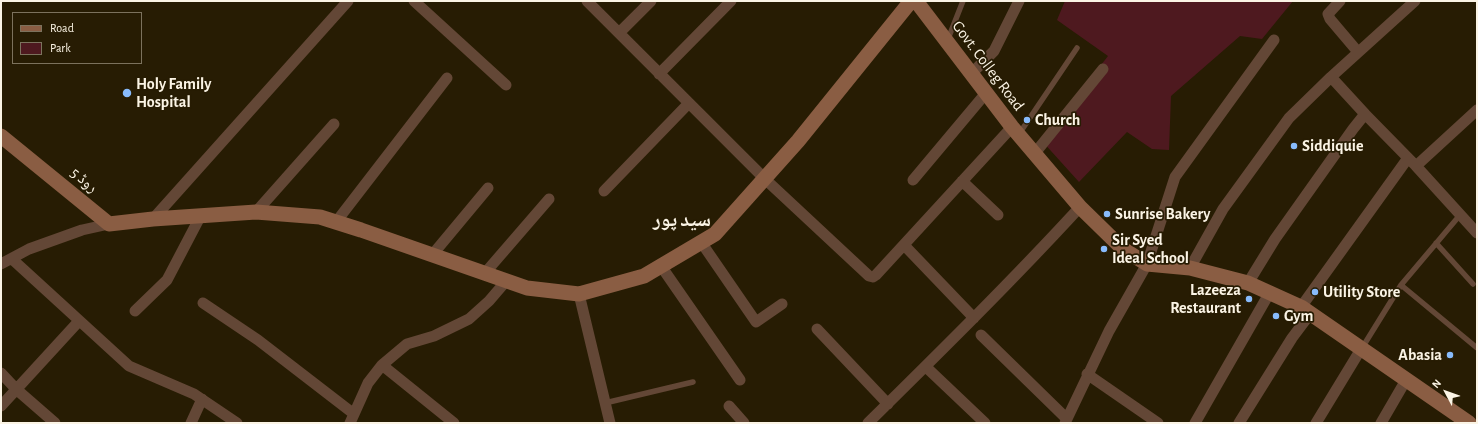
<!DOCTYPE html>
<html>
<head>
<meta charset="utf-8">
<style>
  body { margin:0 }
  #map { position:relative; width:1478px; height:424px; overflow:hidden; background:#271c03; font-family:"Alegreya Sans",sans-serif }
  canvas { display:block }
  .frame { position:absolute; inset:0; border:2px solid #fbf4e5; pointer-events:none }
  .legend { position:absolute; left:12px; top:12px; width:130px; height:52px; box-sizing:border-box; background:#271c03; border:1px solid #7c725d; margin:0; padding:5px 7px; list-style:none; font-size:12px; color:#fbf4e5 }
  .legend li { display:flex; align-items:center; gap:8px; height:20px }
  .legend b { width:20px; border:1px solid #7c725d }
  .north { position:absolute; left:1426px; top:372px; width:40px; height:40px; -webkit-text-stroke:3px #271c03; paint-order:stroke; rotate:311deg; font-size:11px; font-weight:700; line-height:16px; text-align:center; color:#fbf4e5 }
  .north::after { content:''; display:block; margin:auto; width:14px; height:18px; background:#fbf4e5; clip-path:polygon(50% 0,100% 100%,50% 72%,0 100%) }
</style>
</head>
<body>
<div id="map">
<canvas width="1478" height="424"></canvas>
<div class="frame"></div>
<ul class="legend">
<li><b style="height:5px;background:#8a5d43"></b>Road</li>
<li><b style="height:11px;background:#4e191f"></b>Park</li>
</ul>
<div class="north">N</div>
</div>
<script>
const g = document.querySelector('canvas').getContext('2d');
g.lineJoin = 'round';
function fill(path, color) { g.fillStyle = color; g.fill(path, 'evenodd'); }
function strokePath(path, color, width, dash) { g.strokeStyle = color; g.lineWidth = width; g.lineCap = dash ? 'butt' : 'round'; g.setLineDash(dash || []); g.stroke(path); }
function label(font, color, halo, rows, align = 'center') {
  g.font = font + ' "Alegreya Sans","Noto Naskh Arabic",sans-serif'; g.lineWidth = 3.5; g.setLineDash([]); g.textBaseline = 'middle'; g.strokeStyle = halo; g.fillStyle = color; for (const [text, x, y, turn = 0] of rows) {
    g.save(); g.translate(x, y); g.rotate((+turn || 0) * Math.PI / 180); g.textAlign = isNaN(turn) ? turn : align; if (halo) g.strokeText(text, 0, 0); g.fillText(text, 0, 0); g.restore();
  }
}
fill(new Path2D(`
  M1065,1H1293L1262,39L1240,36L1171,96L1169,150L1152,149L1127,132L1079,182L1042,141L1108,56L1057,20Z`), '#4e191f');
strokePath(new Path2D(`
  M948,39L963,1
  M1019,134L1077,48
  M1436,243L1473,284
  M1401,285L1477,348
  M1362,348L1401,285L1460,215
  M605,403L693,382`), '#634736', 5.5);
strokePath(new Path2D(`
  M414,1L506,85
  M587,1L765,179L869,276L873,277L876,275L1012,127
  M1340,1L1328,14L1330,19L1358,52
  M619,33L651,1
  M659,74L731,1
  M971,74L994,51L1019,1
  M1331,77L1365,114L1416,166L1477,233
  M1035,153L1103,69
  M1416,166L1477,110
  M913,180L986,93
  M962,181L998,215
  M604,191L689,103
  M256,212L334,124
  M153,219L348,1
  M336,222L447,78
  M701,242L756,322L782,304
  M904,245L974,318
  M433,254L488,188
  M12,259L129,366L194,394L237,423
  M1,264L29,249L82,230L109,224
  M661,266L740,380
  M1190,268L1223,209L1289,118L1331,77L1415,1
  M485,273L549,199
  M1248,283L1275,239L1353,129L1365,114
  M579,294L610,423
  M203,303L258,340L354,414
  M1301,307L1408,158
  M135,311L167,280L200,217
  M817,329L888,404
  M981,335L1067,419
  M382,365L454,423
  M926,367L985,423
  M1,373L16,389L55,423
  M1087,374L1158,423
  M1,406L79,321
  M729,406L744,423
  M191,423L202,399
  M350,423L368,383L382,365L407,344L434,336L469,319L489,301L507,280
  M868,423C940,352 1012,281 1080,207
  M1065,423L1109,331L1147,264L1175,177L1274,40
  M1195,423L1270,292
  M1239,423L1292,338L1310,314
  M1316,423L1361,349
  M1381,423L1406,380`), '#634736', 11);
strokePath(new Path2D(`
  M916,1L1012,127L1080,207L1123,249L1147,264L1190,268L1248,283L1301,307L1469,423
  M1,136L109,224L153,219L256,212L320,217L361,230L527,288L579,294L644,276L715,234L798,141L911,1`), '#8a5d43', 15);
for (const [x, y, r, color] of [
  [127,93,5,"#88bbfc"],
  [1027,120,4,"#88bbfc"],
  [1294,146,4,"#88bbfc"],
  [1107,214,4,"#88bbfc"],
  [1104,249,4,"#88bbfc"],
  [1315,292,4,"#88bbfc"],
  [1249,299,4,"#88bbfc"],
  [1276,316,4,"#88bbfc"],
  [1450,355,4,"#88bbfc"]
]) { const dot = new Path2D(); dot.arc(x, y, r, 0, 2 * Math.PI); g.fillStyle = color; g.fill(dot); strokePath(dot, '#271c03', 1.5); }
label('16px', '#fbf4e5', '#271c03', [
  ["Govt. Colleg Road",988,66,53],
  ["روڈ 5",84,180,39]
]);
label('bold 16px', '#fbf4e5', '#271c03', [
  ["Holy Family",136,84],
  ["Hospital",136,102],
  ["Church",1035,120],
  ["Siddiquie",1302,146],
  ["Sunrise Bakery",1115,214],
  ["Sir Syed",1112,240],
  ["Ideal School",1112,258],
  ["Lazeeza",1241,290,"right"],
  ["Restaurant",1241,308,"right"],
  ["Utility Store",1323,292],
  ["Gym",1284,316],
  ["Abasia",1442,355,"right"]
], 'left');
label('bold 20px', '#fbf4e5', '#271c03', [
  ["سید پور",682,220]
]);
</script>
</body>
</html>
